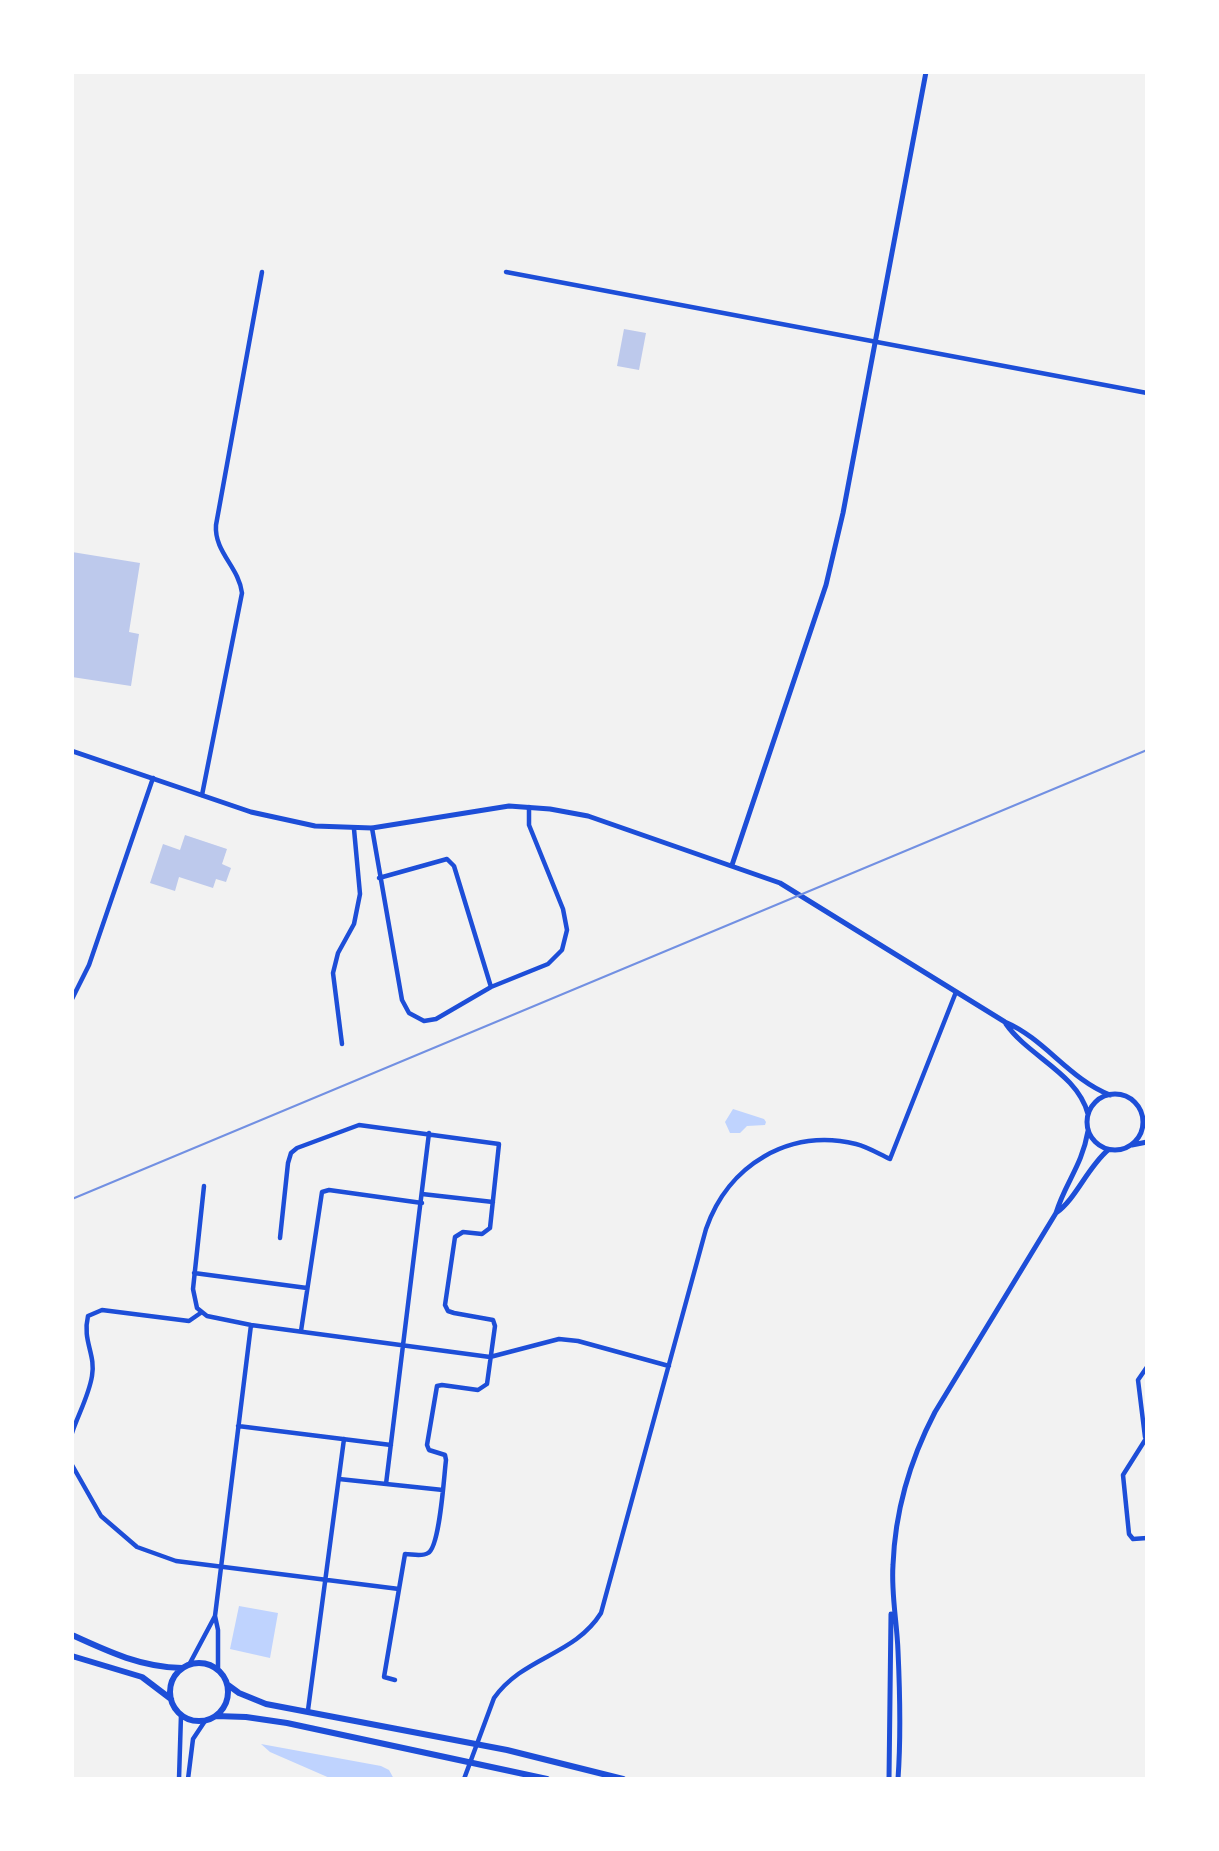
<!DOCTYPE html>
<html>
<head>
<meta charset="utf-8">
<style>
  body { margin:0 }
  #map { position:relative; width:1219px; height:1851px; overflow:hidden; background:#f2f2f2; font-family:"Noto Serif",serif }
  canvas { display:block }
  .frame { position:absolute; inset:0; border:74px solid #fff; pointer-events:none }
</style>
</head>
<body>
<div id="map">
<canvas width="1219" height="1851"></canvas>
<div class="frame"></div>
</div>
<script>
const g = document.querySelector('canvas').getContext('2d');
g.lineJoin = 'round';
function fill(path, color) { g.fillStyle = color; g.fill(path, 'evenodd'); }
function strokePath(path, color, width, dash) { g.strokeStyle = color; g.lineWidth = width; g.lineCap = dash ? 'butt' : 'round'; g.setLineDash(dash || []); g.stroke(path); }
fill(new Path2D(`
  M733,1109L764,1119L766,1122L765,1125L747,1126L740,1133H730L725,1122Z
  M239,1606L278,1613L270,1658L230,1649Z
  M261,1744L381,1766L389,1770L394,1779H332L270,1752Z`), '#bfd3fe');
fill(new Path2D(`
  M624,329L646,333L639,370L617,366Z
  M72,552L140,563L129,632L139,634L131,686L72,677Z
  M185,835L227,849L222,864L231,868L226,882L216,879L213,888L179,877L175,891L150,883L163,844L180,850Z`), '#bdc9ec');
strokePath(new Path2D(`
  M506,272L1147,393
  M202,795L242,593C239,567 214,552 216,525L262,272
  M372,828L402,1000L409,1013L424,1021L436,1019L491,987L548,964L562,950L567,930L563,909L529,825V807
  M379,878L447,859L454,866L491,987
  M72,999L89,965L153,778
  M342,1044L333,973L338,953L354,924L360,894L354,829
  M204,1186L193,1289L197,1308L207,1316L251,1325L490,1357L559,1339L578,1341L669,1366
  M422,1194L493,1202
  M280,1238L288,1163L291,1153L297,1148L359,1125L499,1144L490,1228L482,1234L463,1232L455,1237L445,1305L448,1311L454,1313L493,1320L495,1326L487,1384L478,1390L442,1385L437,1386L427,1445L429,1450L445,1455L446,1460C444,1475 440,1547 428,1553C422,1557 412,1554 405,1554L384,1677L395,1680
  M194,1273L307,1288
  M301,1331L322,1192L329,1190L422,1203
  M238,1426L391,1445
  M72,1433C78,1415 89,1395 92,1376C96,1354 82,1341 88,1316L102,1310L189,1321L202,1312
  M1145,1437L1138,1380L1147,1367
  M1147,1437L1123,1475L1129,1534L1133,1539L1147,1538
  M72,1465L101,1516L137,1547L176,1561L399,1589
  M339,1479L443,1490
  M386,1484L429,1133
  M190,1663L215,1616
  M218,1669V1630L215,1616L251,1325
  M308,1710L344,1439
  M179,1779L181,1715
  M188,1779L193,1739L205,1721
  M464,1779L494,1698C524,1656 574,1656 601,1613L706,1229C728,1165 789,1128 856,1144C868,1147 879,1154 890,1159L956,992`), '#1d4ed8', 4.5);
strokePath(new Path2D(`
  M72,751L251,812L315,826L372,828L509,806L550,809L588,816L780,883L1005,1022C1045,1039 1069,1079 1110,1095
  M732,865L826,585L843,513L926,72
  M1006,1024C1029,1057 1077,1073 1088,1114
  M1087 1122a28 28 0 1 1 56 0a28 28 0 1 1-56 0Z
  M1132,1145L1147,1142
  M1056,1213C1076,1199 1087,1168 1108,1150
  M889,1779L891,1614
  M898,1779C901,1737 900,1694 898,1651C897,1622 891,1594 893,1565C895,1512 910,1460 935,1412L1056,1213C1065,1183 1082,1166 1088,1131`), '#1d4ed8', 5);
strokePath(new Path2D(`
  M72,1635C109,1652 141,1667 182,1668
  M72,1656L142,1677L171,1699
  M170 1692a29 29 0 1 1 58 0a29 29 0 1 1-58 0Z
  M228,1685L239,1693L266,1704L507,1750L623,1779
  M216,1716L246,1717L287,1723L547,1779`), '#1d4ed8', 6);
strokePath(new Path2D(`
  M72,1199L1147,750`), '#7290e2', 2);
</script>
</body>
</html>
